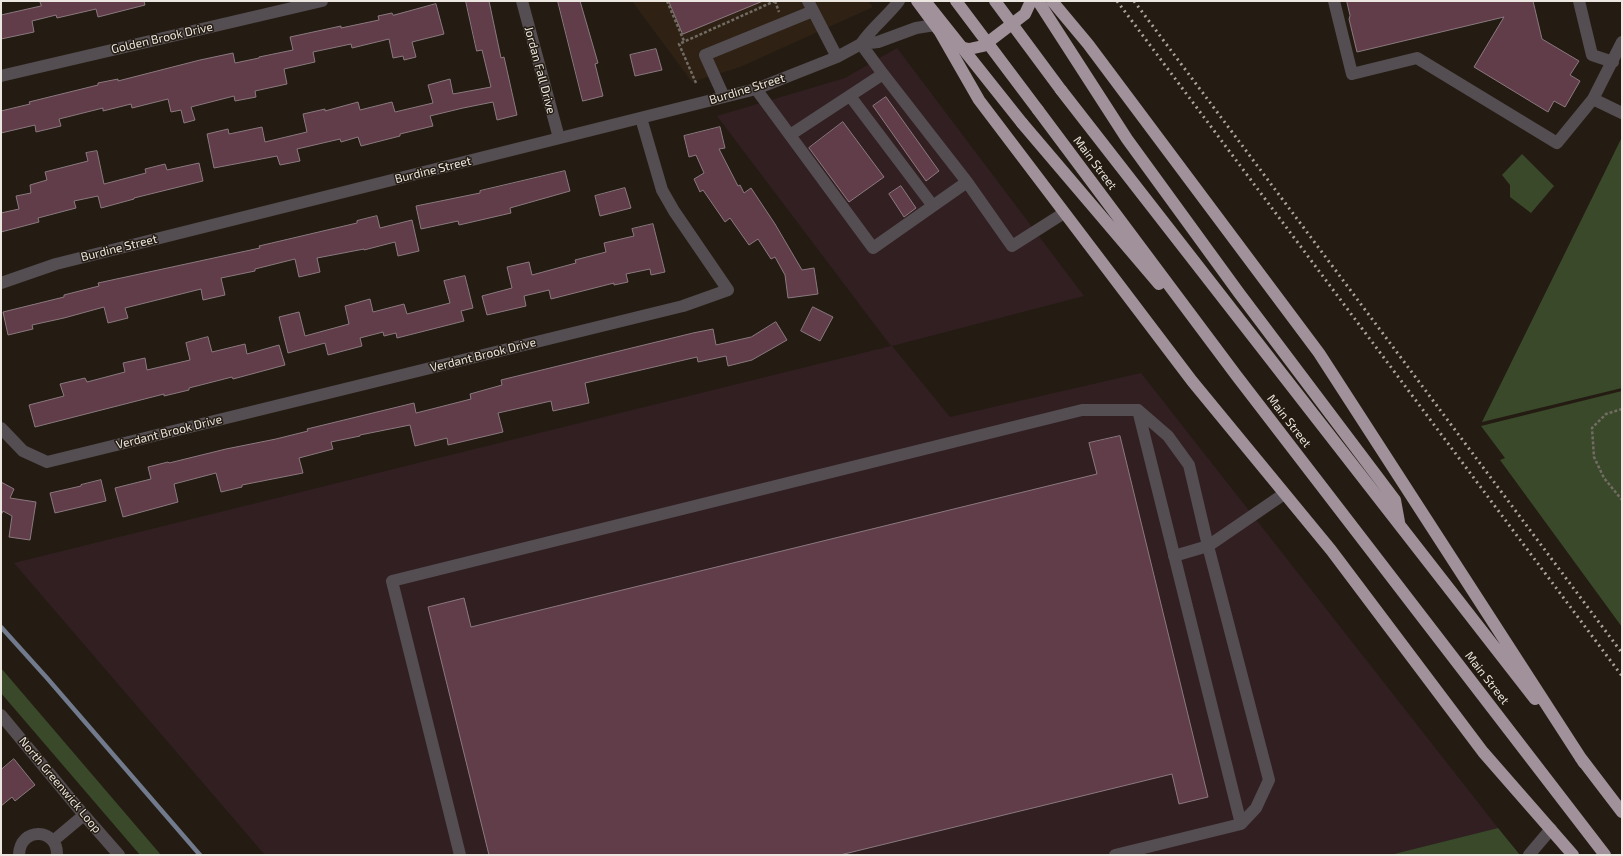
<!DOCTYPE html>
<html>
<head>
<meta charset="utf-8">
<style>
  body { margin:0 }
  #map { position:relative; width:1623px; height:856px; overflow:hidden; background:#241c12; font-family:"Exo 2",sans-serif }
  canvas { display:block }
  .frame { position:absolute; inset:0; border:2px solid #ebe6df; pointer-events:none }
</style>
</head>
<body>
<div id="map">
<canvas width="1623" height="856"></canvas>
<div class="frame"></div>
</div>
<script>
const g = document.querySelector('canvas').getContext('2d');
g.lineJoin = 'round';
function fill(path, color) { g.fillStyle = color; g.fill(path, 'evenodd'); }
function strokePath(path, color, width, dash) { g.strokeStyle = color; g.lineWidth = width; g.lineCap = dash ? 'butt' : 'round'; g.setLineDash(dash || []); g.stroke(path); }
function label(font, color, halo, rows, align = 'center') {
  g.font = font + ' "Exo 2",sans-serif'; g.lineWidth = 3; g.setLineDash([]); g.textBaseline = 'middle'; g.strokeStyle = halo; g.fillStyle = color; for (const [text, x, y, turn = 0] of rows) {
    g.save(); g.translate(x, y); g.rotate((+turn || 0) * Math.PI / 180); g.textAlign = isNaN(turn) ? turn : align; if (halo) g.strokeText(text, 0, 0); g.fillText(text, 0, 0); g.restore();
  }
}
fill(new Path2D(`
  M897,48L1084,296L892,346L950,417L1141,373L1498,828L1390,855H265L14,563L891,346L717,116L845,78Z`), '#321f22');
fill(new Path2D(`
  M632,1H868L873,7L740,67L692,82Z`), '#2f2215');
fill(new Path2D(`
  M1622,137V388L1482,422Z
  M1522,154L1554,186L1531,213L1510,197V185L1502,175Z
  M1622,391V627L1500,460L1505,458L1481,426Z
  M1,668L161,855H140L1,693Z
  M1498,828L1520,855H1390Z`), '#3a492a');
strokePath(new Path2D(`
  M1,627L47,678L200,855`), '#717b8d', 4.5);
const building = new Path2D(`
  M40,1H144L145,5L98,17L96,9L57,18L56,15L32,21L34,32L1,39V15L41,6Z
  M466,1H489L501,58L504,57L517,115L497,120L493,102L463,108L430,116L433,126L400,134V136L361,146L358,137L341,142L340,139L297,149L300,161L280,165L277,156L214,168L207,134L228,129L229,134L262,127L265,142L307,132L303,114L325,109V111L358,102L360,110L392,102L395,112L433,103L428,85L450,79L453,94L491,87L482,50L477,51Z
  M558,1H580L598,63L595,64L603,96L583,101Z
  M669,1H763L683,34Z
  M1347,1H1533L1542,39L1579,61L1570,75L1580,81L1565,107L1554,101L1548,112L1474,67L1504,17L1357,52L1349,19L1350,16Z
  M436,4L444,34L412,42L416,57L404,60L403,56L393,58L389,39L352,48L351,44L313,52L315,62L284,69L287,84L255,91L256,97L235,101L234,96L191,107L195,120L184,123L181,110L171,112L168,99L132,108L131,104L103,111V108L59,119L61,126L36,132L35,125L1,133V111L30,104L29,102L98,85V83L118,79V81L200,60L233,53L235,63L259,58V57L293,50L290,37L341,26V28L379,20L378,16L392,13L393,15Z
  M656,49L662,70L635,76L630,55Z
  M886,97L939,171L926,181L873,106Z
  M843,122L884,177L849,202L809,148Z
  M720,127L725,148L719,149L738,186L740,185L744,193L751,188L775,224L802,270L814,268L818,294L788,298L785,275L775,257L771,259L758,239L749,245L730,218L725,222L703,190L700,192L694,179L704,173L696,155L689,157L684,136Z
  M97,151L104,184L146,173L145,169L165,164L167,170L199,163L203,181L134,198V199L101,208L98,196L74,201L76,208L38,218L39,222L1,232V213L19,209L16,196L31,193L30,185L47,180L45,172L88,161L86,153Z
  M565,171L570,191L510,208L511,213L459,225L458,221L421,229L416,206L480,193V191Z
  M901,186L916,208L904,217L889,194Z
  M625,188L631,208L600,216L595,196Z
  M377,216L380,228L412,220L419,251L398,256L395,242L364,250V249L317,258L320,272L299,277L295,259L255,269V271L221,278L225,295L203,300L201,289L125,308L128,318L108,323L104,307L64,318L32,325L33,329L8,335L3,312L64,297V295L99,286L98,283L260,248L259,246L357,223V221Z
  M653,224L665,272L651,275L650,269L626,274L628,282L614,285V283L551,299L549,290L524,296L526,306L487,315L482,296L512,288L507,267L529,262L532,275L576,263L575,260L606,252L604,243L634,236L632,229Z
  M465,276L473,308L461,311L464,321L397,338L396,333L384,336L383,332L360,338L362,346L328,355L325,343L288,353L279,317L299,312L305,336L349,324L345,306L370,299L373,312L404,304L407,314L450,303L444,281Z
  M813,307L833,317L820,341L801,331Z
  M776,322L787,340L752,360L728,366L726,356L698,362L697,357L585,383L589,403L553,411L551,401L498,413L503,432L448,445L447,438L415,446L410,425L360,435V436L331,442L333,449L299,458L303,473L242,485V487L221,492L216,473L174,484L178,502L123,517L115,488L151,479L148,467L168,462L169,463L226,449L276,439L308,431L307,429L414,403L416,413L428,410L471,399L470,394L502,385L501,380L693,333L713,329L716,345L751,337Z
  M208,337L212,352L245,344L247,354L279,345L285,365L233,379L232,377L189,388V390L164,396V394L35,427L29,405L64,396L60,384L85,378L87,382L125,372L123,363L145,358L147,370L190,360L186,343Z
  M1120,436L1208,797L1179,804L1172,774L840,855H489L428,607L464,598L471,627L1097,474L1089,443Z
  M101,480L106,501L55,513L50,493L81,486V485Z
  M1,482L14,489L10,498L36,502L30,540L9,537L12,516L3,511L1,515Z
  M14,759L35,785L15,801L12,797L1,806V770Z`);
fill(building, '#613d4a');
strokePath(building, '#8a797f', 1);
strokePath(new Path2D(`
  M667,1L684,41
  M775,1L779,12
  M696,83L679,44L775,1
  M1622,409L1606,414L1592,428L1594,457L1604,478L1622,500`), '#726c63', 2.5, [3, 2]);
strokePath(new Path2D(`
  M522,1L559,138
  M808,1L837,57
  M1334,1L1352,74L1417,58L1557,143L1593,99L1622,113
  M1579,1L1592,55L1613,62
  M861,44L883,74L967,182L1012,246L1064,213
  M861,44C872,27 887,17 899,1
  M1,76L322,1
  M756,89L873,248L967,182
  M850,96L933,206
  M724,97L705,55L813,11
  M1593,99L1622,42
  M790,135L883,74
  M1,283L56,264L756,89L837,57L861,44L878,42L916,28L935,25
  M1138,410L1241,824
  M1,428L23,451L47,462L683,306L728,290L674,211L662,190L641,118
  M1174,556L1208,546L1284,494
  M1,715L84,815L119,855
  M53,841L84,815
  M19,855C20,826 58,828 57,855
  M460,855L392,581L1082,410H1138L1168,436L1189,465L1208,546L1269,780L1256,808L1241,824L1115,855
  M1529,855L1551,829`), '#544e52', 12);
strokePath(new Path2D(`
  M917,1L940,32L979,100L1192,381L1331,550L1483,752L1573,855
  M1038,1L1127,139L1239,293L1395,500L1399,522
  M1052,1L1088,44L1319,353L1584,763
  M955,46L969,49L983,46L1025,14L1031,1
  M1061,90L1535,699
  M1038,110L1236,375L1605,855
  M1022,123L1159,284
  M1580,757L1622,812`), '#a0919a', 12);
strokePath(new Path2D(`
  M1117,1L1622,676
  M1134,1L1622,653`), '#aba59d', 3, [2, 4]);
strokePath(new Path2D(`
  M925,1L1022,123
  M956,1L1038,110
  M995,1L1061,90`), '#a0919a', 12);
label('12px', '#ebe6df', '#241c12', [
  ["Golden Brook Drive",162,38,-13],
  ["Jordan Fall Drive",540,70,75],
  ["Burdine Street",747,89,-17],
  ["Main Street",1095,163,53],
  ["Burdine Street",433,170,-14],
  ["Burdine Street",119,248,-14],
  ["Verdant Brook Drive",483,355,-14],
  ["Main Street",1289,421,52],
  ["Verdant Brook Drive",169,432,-14],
  ["Main Street",1487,678,52],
  ["North Greenwick Loop",60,785,50]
]);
</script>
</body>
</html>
